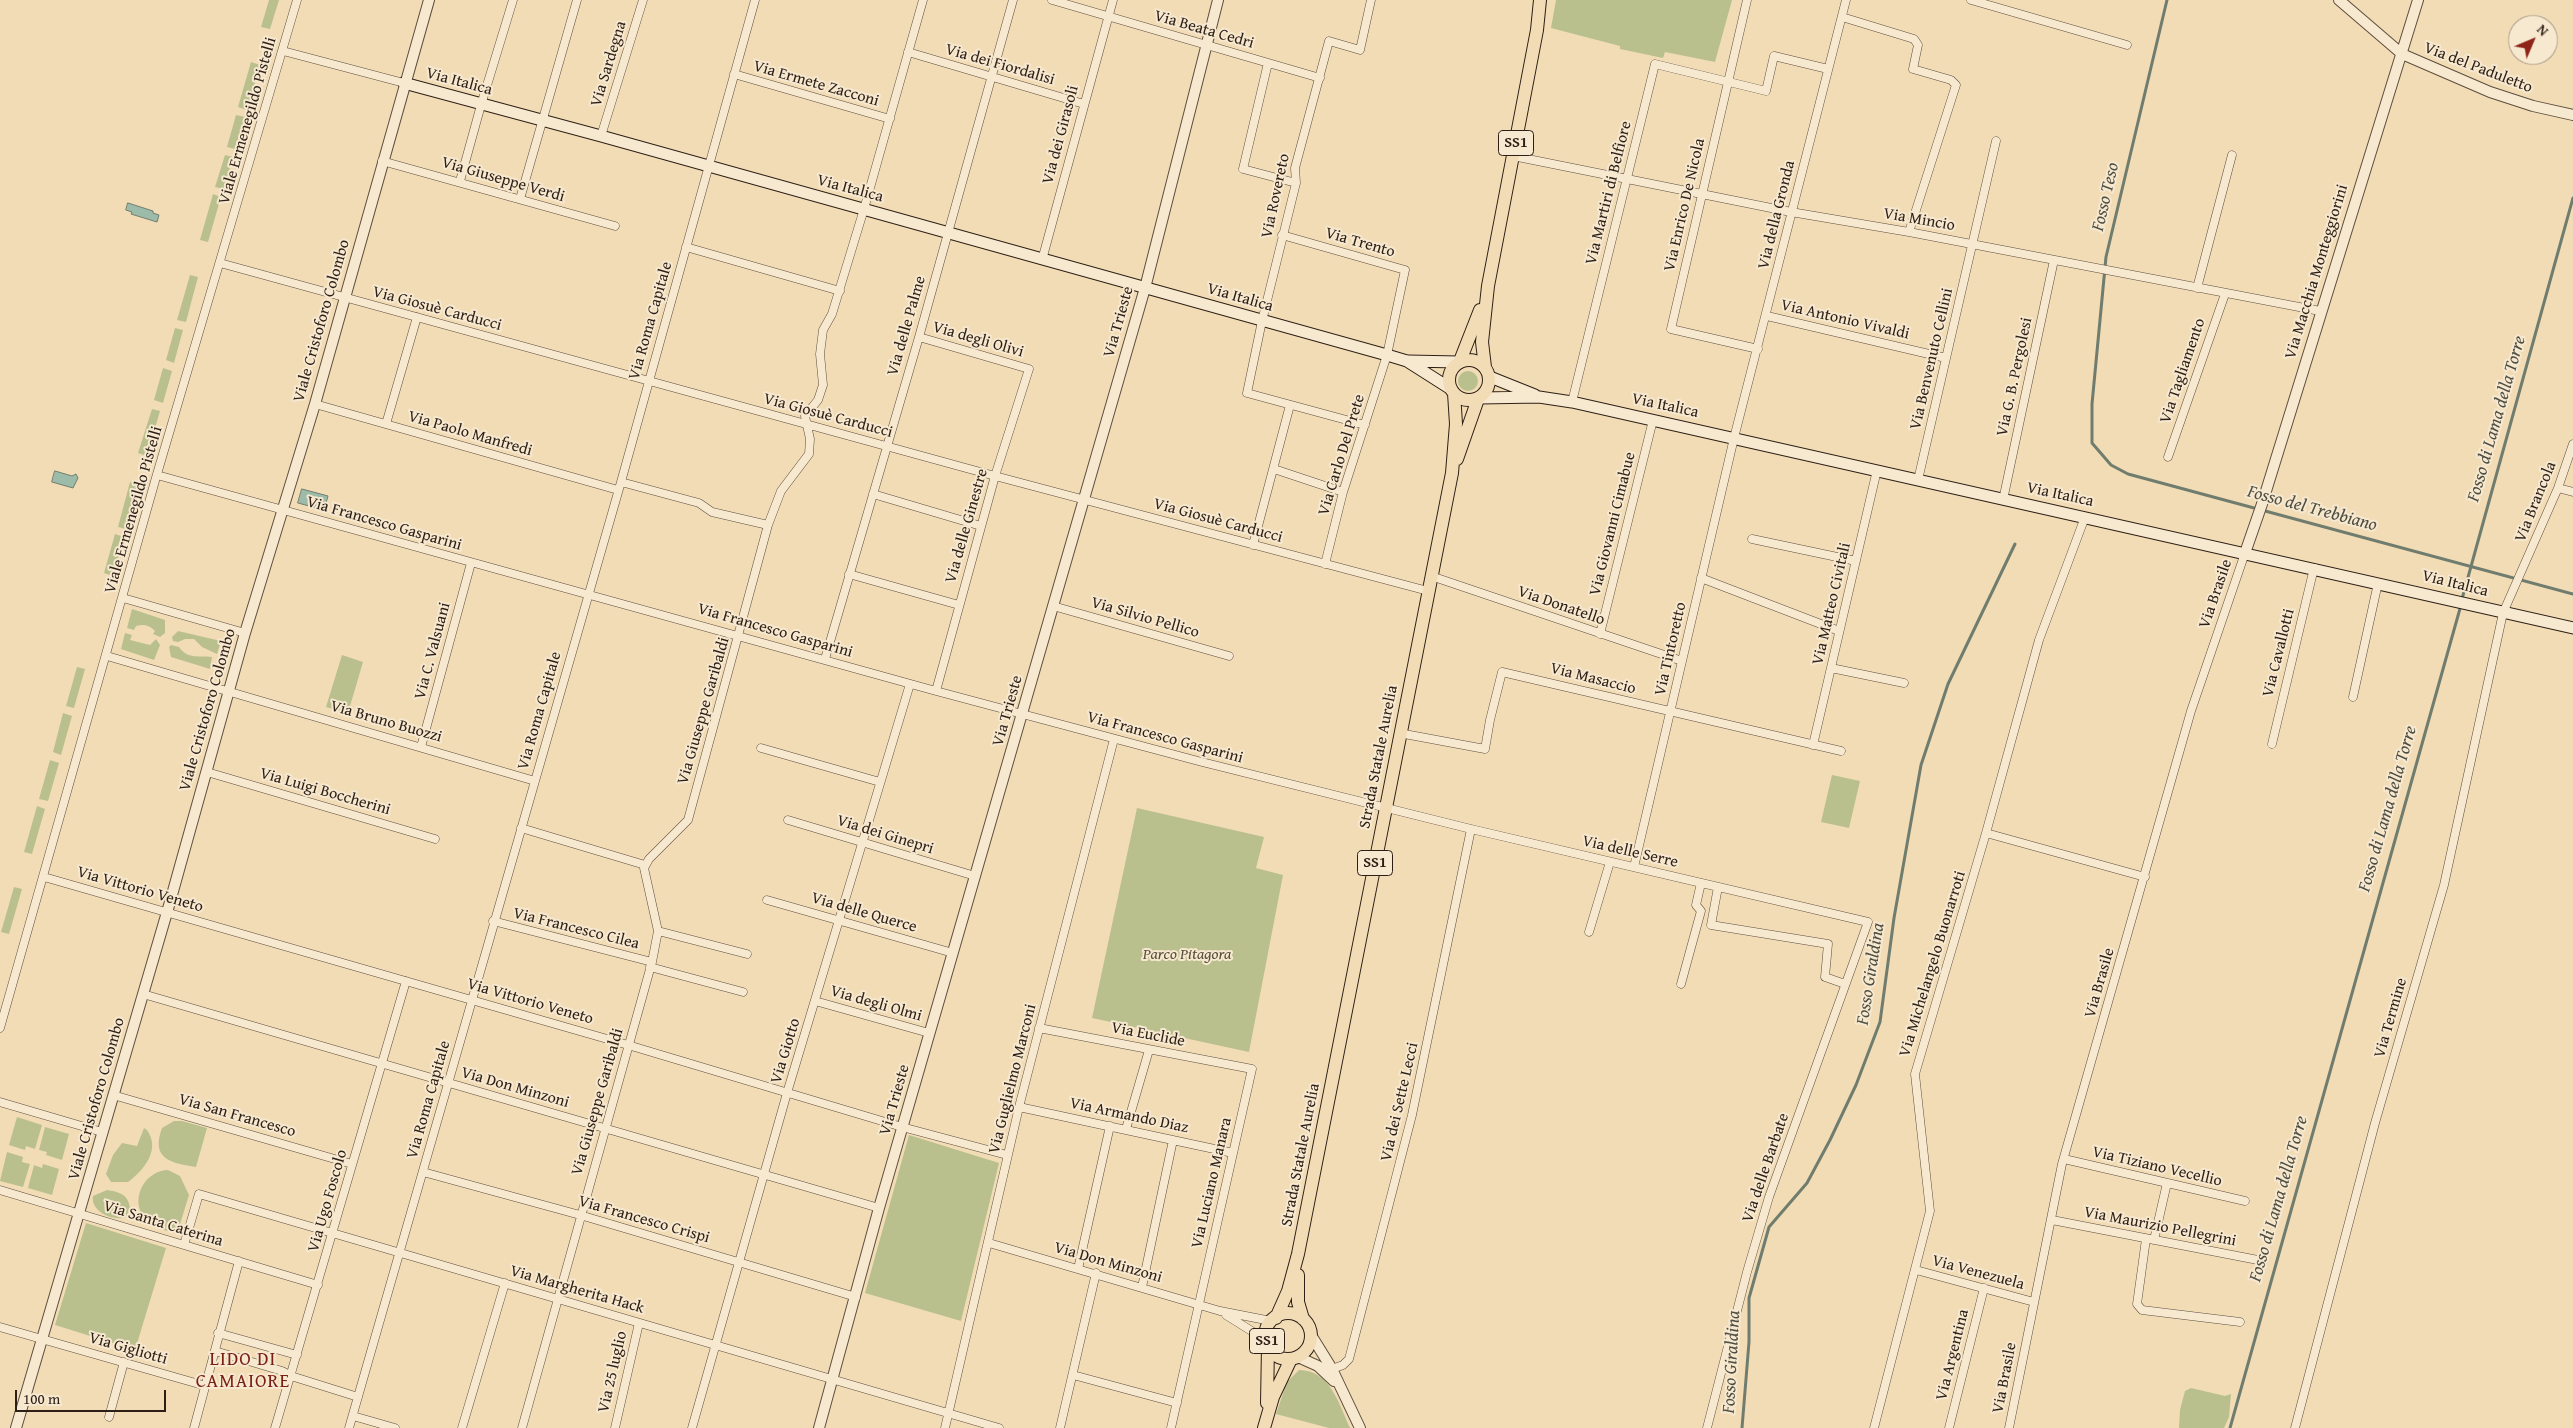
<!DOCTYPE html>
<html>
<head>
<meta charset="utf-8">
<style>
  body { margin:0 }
  #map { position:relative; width:2573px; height:1428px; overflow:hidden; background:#f2dcb6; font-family:"Gentium Book Plus",serif }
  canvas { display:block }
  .north { position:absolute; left:2508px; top:15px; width:50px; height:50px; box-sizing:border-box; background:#f7e8d0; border:1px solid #a69885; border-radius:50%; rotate:45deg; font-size:14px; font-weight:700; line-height:20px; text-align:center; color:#2d1f15 }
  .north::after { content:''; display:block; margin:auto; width:18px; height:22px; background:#8f2418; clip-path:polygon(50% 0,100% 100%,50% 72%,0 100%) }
  .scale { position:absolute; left:15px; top:1390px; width:151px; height:22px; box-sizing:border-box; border:2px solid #2d1f15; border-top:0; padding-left:6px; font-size:15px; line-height:18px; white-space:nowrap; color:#2d1f15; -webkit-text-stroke:4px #f7e8d0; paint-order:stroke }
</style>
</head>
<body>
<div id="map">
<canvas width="2573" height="1428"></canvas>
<div class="north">N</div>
<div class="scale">100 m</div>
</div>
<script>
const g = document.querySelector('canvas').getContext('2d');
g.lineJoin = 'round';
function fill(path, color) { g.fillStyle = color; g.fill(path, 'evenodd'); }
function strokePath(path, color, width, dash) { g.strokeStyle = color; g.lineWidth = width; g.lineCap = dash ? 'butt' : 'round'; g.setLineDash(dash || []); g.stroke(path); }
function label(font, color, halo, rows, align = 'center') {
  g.font = font + ' "Gentium Book Plus",serif'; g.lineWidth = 4; g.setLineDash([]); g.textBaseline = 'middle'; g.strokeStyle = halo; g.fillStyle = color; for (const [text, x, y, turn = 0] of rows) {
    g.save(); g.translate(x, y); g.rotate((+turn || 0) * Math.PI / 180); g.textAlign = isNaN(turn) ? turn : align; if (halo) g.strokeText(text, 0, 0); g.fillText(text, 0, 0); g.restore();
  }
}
fill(new Path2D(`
  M269,0H279L270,29L261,27Z
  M1556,0H1732L1715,62L1665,52L1663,58L1620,49V46L1551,28Z
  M251,62L260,65L247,110L238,107Z
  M236,115L245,117L235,149L227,147Z
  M225,155L233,157L224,189L215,187Z
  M213,194L221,197L208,242L200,240Z
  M190,275L198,277L186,322L177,320Z
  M175,328L183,330L174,363L166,360Z
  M163,368L172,371L163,403L154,400Z
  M1458 381a10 10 0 1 1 20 0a10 10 0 1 1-20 0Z
  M152,409L160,411L147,456L138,453Z
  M130,482L139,485L126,529L118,527Z
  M115,534L124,537L113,576L104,573Z
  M132,609L165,620V633L160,637L153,634L155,631C149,625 144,624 136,626L134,630L127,628Z
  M178,631L221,641L217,654L202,647L194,639H185L178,642L173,641L172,637Z
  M125,633L132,635L130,640L150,645L156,639L160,645L154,660L121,649Z
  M171,645L179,647C188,660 199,655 212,657L210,669L171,657L169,647Z
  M342,655L363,662L348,713L326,707Z
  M77,667L85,669L74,708L66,706Z
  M63,713L72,716L61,755L53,752Z
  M50,760L59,763L48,801L39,799Z
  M1832,775L1860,781L1849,828L1821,822Z
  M37,806L45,809L32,854L24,852Z
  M1137,808L1264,837L1256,868L1283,875L1249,1052L1092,1018Z
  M14,887L22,889L9,934L1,932Z
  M17,1117L42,1125L35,1149L26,1146L25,1150L9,1145Z
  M174,1121H182L207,1128L196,1167C172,1163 150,1160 162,1128Z
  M45,1127L69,1134L62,1160L46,1155L47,1152L39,1150Z
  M144,1128L147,1130C161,1150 144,1170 128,1182H111L106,1174L113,1155L122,1143L137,1146Z
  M909,1135L999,1163L961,1321L865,1293Z
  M7,1152L23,1157L22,1162L30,1164L23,1187L0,1181Z
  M43,1164L59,1169L52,1195L28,1188L34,1165L42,1168Z
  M168,1170L180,1176L189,1195L177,1234C164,1230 150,1227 143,1216C130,1196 147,1170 168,1170Z
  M107,1190C120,1192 129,1195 130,1209L126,1217C113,1222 90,1211 93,1196Z
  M86,1223L166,1248L135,1350L55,1325Z
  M1299,1370C1330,1370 1339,1404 1350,1428H1329L1276,1414L1287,1382Z
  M2191,1388L2225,1396L2231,1394L2229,1417L2224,1428H2179L2180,1410L2185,1391Z`), '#b9c08e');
const water = new Path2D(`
  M128,203L153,211V213L159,215L157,222L131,214L132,212L126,210Z
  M55,471L72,476L76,474L78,478L73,488L52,482Z
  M302,489L328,496L324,510L298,503Z`);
fill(water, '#9cbca9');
strokePath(water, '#707d6e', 1);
strokePath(new Path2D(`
  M2167,0L2106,257L2092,404V443L2111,465L2128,474L2573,594
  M2462,599L2573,198
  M1742,1428L1749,1342V1298L1769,1227L1807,1183L1830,1140L1856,1085L1880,1022L1894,918L1921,765L1948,684L2015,544
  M2230,1428L2461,605`), '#707d6e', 3);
const minor = new Path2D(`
  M1052,0L1320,78
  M1747,0L1671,329L1758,349
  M1971,0L2127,45
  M1842,17L1914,39L1918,45L1913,69L1951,80L1956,85L1909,232
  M283,51L404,83
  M908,52L1084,104
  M1268,63L1243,169L1296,183
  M734,74L890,119
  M601,136L643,0
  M1513,156L1791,212L1909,232L2320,311
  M382,161L615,226
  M460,181L481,105L513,0
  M520,199L577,0
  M1282,235L1405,270L1387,355L1343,492L1325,564
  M686,247L840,291
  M1042,260L1113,0
  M220,263L995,476L1428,591
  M2197,288L2232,155
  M1767,316L1946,358
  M919,337L1029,369L995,476L936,691
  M1572,402L1655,64L1766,91L1774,56L1828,69
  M315,404L618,490
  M386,424L417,317
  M1365,425L1247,393L1262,321L1296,183L1295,168L1329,41L1360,50L1371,0
  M2168,457L2225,294
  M1274,469L1343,492
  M157,475L936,691L1202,762L1471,829L1868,922L1769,1197L1747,1272L1707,1428
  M1918,480L1996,141
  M621,482L699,503L712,512L768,525
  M2558,488L2573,492
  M873,494L981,526
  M2003,500L2054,260
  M1752,539L1856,561
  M1253,545L1290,405
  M849,574L959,605
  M1431,576L1682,661
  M1701,578L1839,631
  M123,598L245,633
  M1053,606L1229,656
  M1600,634L1653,420
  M107,656L535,781
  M825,659L919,337L1013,0
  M1831,668L1904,683
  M2353,697L2378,583
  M1399,733L1485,749L1490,720L1502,672L1841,751
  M2272,744L2314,568
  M1813,745L1877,470
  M421,747L471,563
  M761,748L880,782
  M207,772L435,839
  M788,820L975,876
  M521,828L645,865
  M1986,833L2145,877
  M1634,867L1734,438L1846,0
  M44,877L628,1045L902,1127L1007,1155
  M1718,887L1711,925L1828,944L1825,977L1845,984
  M767,900L953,953
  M493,921L652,962
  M658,931L747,954
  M1589,932L1610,862
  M650,967L743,992
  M1681,984L1701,911L1696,905L1701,883
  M143,994L879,1208
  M815,1001L929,1033
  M0,1028L155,481L297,0
  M1039,1028L1252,1069L1171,1428
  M113,1095L352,1164
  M0,1102L102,1132
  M1019,1107L1233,1153
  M1126,1129L1149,1050
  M2064,1159L2245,1201
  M423,1172L580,1215L856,1297
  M0,1190L318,1285
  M2052,1220L2263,1261
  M2146,1239L2137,1304L2142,1310L2240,1322
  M2154,1240L2167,1183
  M989,1243L1220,1311L1271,1321
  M184,1245L199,1194L999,1428
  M1078,1269L1110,1126
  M1916,1270L2034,1302
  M1142,1287L1173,1140
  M1226,1315L1266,1340
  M0,1327L206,1386
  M218,1333L297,1355
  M215,1351L282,1371L291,1376L358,1397
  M1332,1369L1343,1365L1349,1359L1412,1115L1471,829
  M1073,1375L1177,1403
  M353,1416L395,1428
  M109,1417L124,1362
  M194,1428L239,1261
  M275,1428L406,981
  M349,1428L621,482L755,0
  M462,1428L505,1283
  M522,1428L652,962L658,931L644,868L649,859L688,820L768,525L781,491L809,454L810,439L805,416L818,400L823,385L820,354L823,330L832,314L864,209L923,0
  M615,1428L639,1323
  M692,1428L787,1093L910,684
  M945,1428L1019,1107L1114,739
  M1060,1428L1096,1273
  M1874,1428L1930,1211L1915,1074L1986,833L2039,640L2085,517
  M1949,1428L1984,1288
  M2009,1428L2062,1164L2191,711L2245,553
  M2295,1428L2375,1123L2444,885L2503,613L2558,488L2573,444`);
const tertiary = new Path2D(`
  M2339,0L2402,54L2490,92L2533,106L2573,115
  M2245,553L2262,504L2418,0
  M1311,1335L1332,1369L1360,1428
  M1298,1357L1318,1366L1334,1381
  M16,1428L170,902L245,633L315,404L429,0
  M819,1428L879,1208L1145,288L1218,0`);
const secondary = new Path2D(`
  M404,83L601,136L1387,355L1407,361L1451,389
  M1408,361L1459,362
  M1490,377L1535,395
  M1480,398L1539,397L1572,402L2573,628`);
const primary = new Path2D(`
  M1449 380a20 20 0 1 1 40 0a20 20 0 1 1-40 0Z
  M1460,361L1480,310
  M1485,367L1482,342L1488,286L1537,30L1540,0
  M1457,459L1478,399
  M1298,1275V1302L1303,1319
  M1265 1336a23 23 0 1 1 46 0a23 23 0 1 1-46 0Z
  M1276,1318L1288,1291L1298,1254L1452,473L1456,424L1454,393
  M1267,1403L1268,1346
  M1264,1428L1273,1397L1291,1359`);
strokePath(minor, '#5e4e3d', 9);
strokePath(tertiary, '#5e4e3d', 12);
strokePath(secondary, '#2d1f15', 13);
strokePath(primary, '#2d1f15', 14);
strokePath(minor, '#f7e8d0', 8);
strokePath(tertiary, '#f7e8d0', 10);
strokePath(secondary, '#f7e8d0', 11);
strokePath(primary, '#f2dcb6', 12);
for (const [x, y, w] of [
  [1516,143,35],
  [1375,863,35],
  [1267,1341,35]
]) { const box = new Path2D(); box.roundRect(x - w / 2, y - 12.5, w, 25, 4); g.fillStyle = '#f7e8d0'; g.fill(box); strokePath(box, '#2d1f15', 1); }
label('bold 15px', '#2d1f15', null, [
  ["SS1",1516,143],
  ["SS1",1375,863],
  ["SS1",1267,1341]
]);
label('16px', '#2d1f15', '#f7e8d0', [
  ["Via Beata Cedri",1204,30,16],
  ["Via Sardegna",609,64,-73],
  ["Via dei Fiordalisi",1000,65,16],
  ["Via del Paduletto",2478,68,21],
  ["Via Italica",459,82,15],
  ["Via Ermete Zacconi",816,84,16],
  ["Viale Ermenegildo Pistelli",248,121,-74],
  ["Via dei Girasoli",1061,135,-75],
  ["Via Giuseppe Verdi",503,180,16],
  ["Via Italica",850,189,15],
  ["Via Martiri di Belfiore",1609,193,-76],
  ["Via Rovereto",1276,196,-78],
  ["Via Enrico De Nicola",1685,205,-77],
  ["Via della Gronda",1777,215,-76],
  ["Via Mincio",1919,220,10],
  ["Via Trento",1360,243,16],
  ["Via Macchia Monteggiorini",2317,272,-73],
  ["Via Italica",1240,298,16],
  ["Via Giosuè Carducci",437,309,15],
  ["Via Antonio Vivaldi",1845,320,13],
  ["Viale Cristoforo Colombo",322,321,-74],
  ["Via Roma Capitale",651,321,-74],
  ["Via Trieste",1119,322,-74],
  ["Via delle Palme",907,326,-74],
  ["Via degli Olivi",978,340,16],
  ["Via Benvenuto Cellini",1932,359,-77],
  ["Via Tagliamento",2183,371,-71],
  ["Via G. B. Pergolesi",2015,377,-78],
  ["Via Italica",1665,406,12],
  ["Via Giosuè Carducci",828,416,15],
  ["Via Paolo Manfredi",470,434,16],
  ["Via Carlo Del Prete",1342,455,-73],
  ["Via Italica",2060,495,12],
  ["Via Brancola",2536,502,-68],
  ["Viale Ermenegildo Pistelli",134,510,-74],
  ["Via Giosuè Carducci",1218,521,15],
  ["Via Francesco Gasparini",384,524,16],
  ["Via Giovanni Cimabue",1613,524,-76],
  ["Via delle Ginestre",967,526,-74],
  ["Via Italica",2455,584,14],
  ["Via Brasile",2216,594,-71],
  ["Via Matteo Civitali",1832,604,-77],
  ["Via Donatello",1561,606,19],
  ["Via Silvio Pellico",1145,618,16],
  ["Via Francesco Gasparini",775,631,16],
  ["Via Tintoretto",1671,649,-77],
  ["Via C. Valsuani",433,651,-75],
  ["Via Cavallotti",2279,653,-76],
  ["Via Masaccio",1593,679,14],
  ["Viale Cristoforo Colombo",208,710,-74],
  ["Via Roma Capitale",540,711,-74],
  ["Via Giuseppe Garibaldi",704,711,-74],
  ["Via Trieste",1008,711,-74],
  ["Via Bruno Buozzi",386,722,16],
  ["Via Francesco Gasparini",1165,738,15],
  ["Strada Statale Aurelia",1379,757,-79],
  ["Via Luigi Boccherini",325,792,16],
  ["Via dei Ginepri",885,835,17],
  ["Via delle Serre",1630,852,13],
  ["Via Vittorio Veneto",140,890,16],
  ["Via delle Querce",864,913,16],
  ["Via Francesco Cilea",576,929,14],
  ["Via Michelangelo Buonarroti",1933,964,-73],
  ["Via Brasile",2100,983,-74],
  ["Via Vittorio Veneto",530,1002,16],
  ["Via degli Olmi",876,1004,16],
  ["Via Termine",2391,1018,-74],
  ["Via Euclide",1148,1035,11],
  ["Via Giotto",786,1051,-73],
  ["Via Guglielmo Marconi",1013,1079,-76],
  ["Via Don Minzoni",515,1088,16],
  ["Viale Cristoforo Colombo",97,1099,-74],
  ["Via Roma Capitale",429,1100,-74],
  ["Via Trieste",895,1100,-74],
  ["Via Giuseppe Garibaldi",598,1102,-74],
  ["Via dei Sette Lecci",1400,1102,-77],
  ["Via San Francesco",237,1116,16],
  ["Via Armando Diaz",1129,1116,12],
  ["Strada Statale Aurelia",1301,1155,-79],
  ["Via Tiziano Vecellio",2157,1167,13],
  ["Via delle Barbate",1766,1168,-71],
  ["Via Luciano Manara",1212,1183,-77],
  ["Via Ugo Foscolo",328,1201,-74],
  ["Via Francesco Crispi",644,1220,16],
  ["Via Santa Caterina",163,1224,17],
  ["Via Maurizio Pellegrini",2160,1227,11],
  ["Via Don Minzoni",1108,1263,16],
  ["Via Venezuela",1978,1273,15],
  ["Via Margherita Hack",577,1290,16],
  ["Via Gigliotti",128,1349,16],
  ["Via Argentina",1953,1355,-76],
  ["Via 25 luglio",613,1372,-77],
  ["Via Brasile",2005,1378,-79]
]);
label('italic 16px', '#574f39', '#f7e8d0', [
  ["Parco Pitagora",1187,955]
]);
label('italic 18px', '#4e4e41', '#f7e8d0', [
  ["Fosso Teso",2106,197,-77],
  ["Fosso di Lama della Torre",2497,419,-74],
  ["Fosso del Trebbiano",2312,509,15],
  ["Fosso di Lama della Torre",2388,809,-74],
  ["Fosso Giraldina",1871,974,-81],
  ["Fosso di Lama della Torre",2279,1199,-74],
  ["Fosso Giraldina",1732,1362,-87]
]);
g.letterSpacing = '1px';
label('19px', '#7a1f14', '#f7e8d0', [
  ["LIDO DI",243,1360],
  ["CAMAIORE",243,1382]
]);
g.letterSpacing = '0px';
</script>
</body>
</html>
